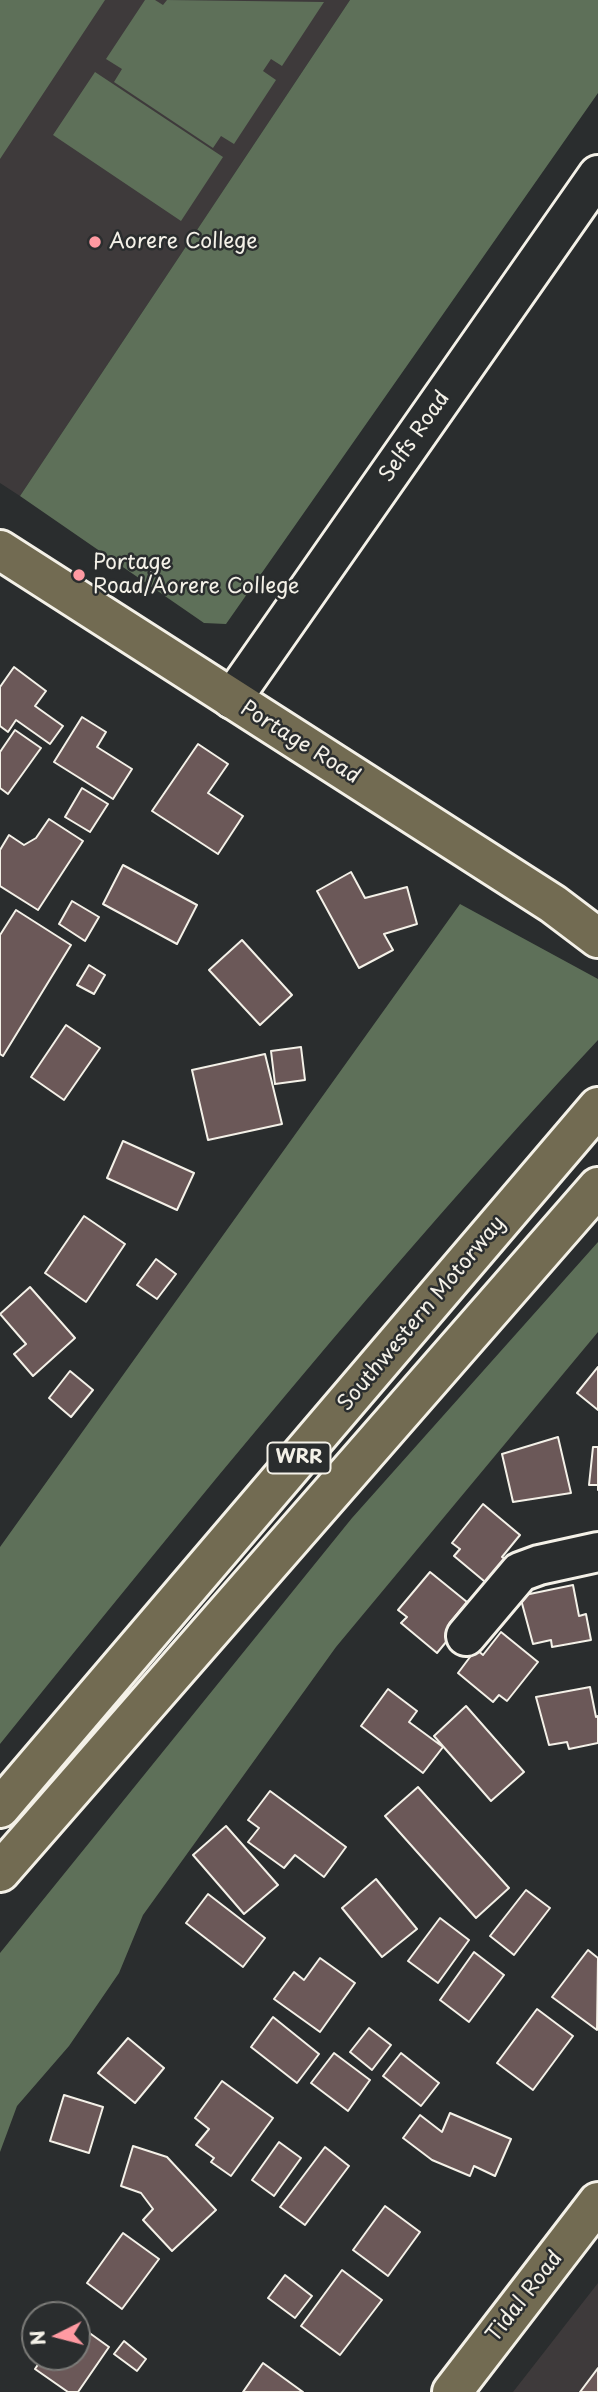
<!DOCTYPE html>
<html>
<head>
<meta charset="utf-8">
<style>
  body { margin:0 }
  #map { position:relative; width:598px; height:2392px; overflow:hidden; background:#2a2d2e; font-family:"Playpen Sans",sans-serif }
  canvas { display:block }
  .north { position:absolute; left:21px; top:2301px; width:70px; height:70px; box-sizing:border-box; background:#2a2d2e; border:2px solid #7b7b78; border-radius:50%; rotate:264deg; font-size:19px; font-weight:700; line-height:28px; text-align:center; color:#f4f1e8 }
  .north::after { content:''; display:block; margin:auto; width:24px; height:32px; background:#ff9aa2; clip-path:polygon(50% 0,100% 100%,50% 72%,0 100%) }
</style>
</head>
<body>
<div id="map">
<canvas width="598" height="2392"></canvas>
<div class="north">N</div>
</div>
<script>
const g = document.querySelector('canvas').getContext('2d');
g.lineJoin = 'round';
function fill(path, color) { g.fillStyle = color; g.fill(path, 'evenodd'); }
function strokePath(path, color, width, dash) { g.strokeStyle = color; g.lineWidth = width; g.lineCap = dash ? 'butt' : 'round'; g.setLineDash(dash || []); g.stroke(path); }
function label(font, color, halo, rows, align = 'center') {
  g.font = font + ' "Playpen Sans",sans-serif'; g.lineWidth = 5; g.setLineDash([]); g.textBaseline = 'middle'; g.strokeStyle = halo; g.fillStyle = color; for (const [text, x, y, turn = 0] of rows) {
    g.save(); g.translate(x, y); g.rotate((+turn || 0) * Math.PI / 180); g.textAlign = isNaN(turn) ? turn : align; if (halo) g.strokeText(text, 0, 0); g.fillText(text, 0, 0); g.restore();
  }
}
fill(new Path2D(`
  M0,0H350L20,496L0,483Z
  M598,2283V2392H513Z`), '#3e3a3b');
fill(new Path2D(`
  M0,0H105L0,159Z
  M145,0H155L163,5L167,0L324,2L282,66L271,59L263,71L276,80L234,144L221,136L213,148L114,82L122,69L106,59Z
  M350,0H598V93L226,624L204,623L20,496Z
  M95,72L223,157L181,221L53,135Z
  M460,904L598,979V1040C388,1265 194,1504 0,1744V1547Z
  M598,1242V1332L336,1647L143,1915L119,1973L69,2046L17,2106L0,2152V1953L352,1518Z`), '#5e7059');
const building = new Path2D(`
  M14,667L46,691L35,706L63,726L50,744L16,720L8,732L0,726V687Z
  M82,717L106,732L97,747L132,769L113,799L54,762Z
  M15,730L41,748L8,794L0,788V752Z
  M198,744L228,764L208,793L243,816L218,854L152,811Z
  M82,788L108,804L90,832L65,817Z
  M49,819L83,841L38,910L0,886V850L9,835L24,845L36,838Z
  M123,865L197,905L177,944L103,904Z
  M351,872L365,898L407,887L417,924L384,934L393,950L359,968L317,891Z
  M72,901L99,917L85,941L59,924Z
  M16,910L71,945L3,1056L0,1054V935Z
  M242,940L292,995L260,1025L209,970Z
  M89,965L105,975L94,994L77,985Z
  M66,1025L100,1048L64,1100L31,1077Z
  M301,1047L305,1080L275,1084L271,1051Z
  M265,1054L282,1124L208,1140L192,1070Z
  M123,1141L194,1173L177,1210L107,1178Z
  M84,1216L125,1244L86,1302L45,1273Z
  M156,1259L176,1274L157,1299L137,1285Z
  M30,1287L75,1338L33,1376L14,1354L26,1344L0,1314Z
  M598,1367V1410L577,1393Z
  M70,1371L93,1390L71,1417L49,1398Z
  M558,1437L571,1493L513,1502L502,1454Z
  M593,1447H598V1490V1485H589Z
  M483,1504L520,1535L502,1557L509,1562L490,1586L454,1556L460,1549L452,1543Z
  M430,1572L467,1602L449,1624L456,1630L437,1653L401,1623L407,1617L398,1610Z
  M573,1585L579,1616L586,1614L591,1640L552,1647L551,1640L533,1644L520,1596Z
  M501,1632L538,1662L507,1701L499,1695L493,1702L458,1673L476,1649L483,1655Z
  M590,1687L596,1717L598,1716V1743L569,1749L567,1742L549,1745L536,1697Z
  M388,1689L417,1711L409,1722L443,1747L423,1773L361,1726Z
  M466,1706L524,1772L491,1801L434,1736Z
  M418,1787L509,1888L476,1918L385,1816Z
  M270,1791L346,1847L324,1877L295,1855L284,1868L248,1842L259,1828L248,1820Z
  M226,1826L278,1885L244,1914L193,1855Z
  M376,1879L417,1929L382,1957L342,1908Z
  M526,1890L550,1908L514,1955L490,1936Z
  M208,1894L265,1938L243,1967L186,1923Z
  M440,1918L469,1940L438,1983L408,1961Z
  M588,1950L598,1958L597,2030L552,1997Z
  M474,1952L504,1975L469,2022L440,2000Z
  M320,1958L355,1983L320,2032L274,1999L294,1972L304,1980Z
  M537,2009L573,2036L533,2090L497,2063Z
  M273,2017L319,2054L297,2083L251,2047Z
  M369,2028L391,2045L372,2070L350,2052Z
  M128,2038L164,2068L135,2103L98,2073Z
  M334,2053L370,2080L348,2111L311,2083Z
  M401,2053L439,2083L421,2106L383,2076Z
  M222,2081L273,2118L231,2176L211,2162L214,2158L196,2145L209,2129L195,2118Z
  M64,2095L103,2107L89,2153L50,2141Z
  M450,2113L511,2139L495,2176L474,2166L470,2176L432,2160L403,2138L420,2115L442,2132Z
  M279,2142L301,2158L274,2196L252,2180Z
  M133,2146L167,2157L216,2210L172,2251L143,2220L153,2209L141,2193L121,2186Z
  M325,2147L349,2166L305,2225L280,2207Z
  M385,2206L420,2232L388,2276L353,2250Z
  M123,2233L159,2259L122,2309L87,2283Z
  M342,2270L382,2300L340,2355L301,2326Z
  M285,2275L312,2296L295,2318L268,2298Z
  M77,2324L109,2347L78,2392H68L35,2369L43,2357H77Z
  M124,2341L146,2359L137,2371L114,2354Z
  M263,2363L303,2392H243Z
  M598,2368V2392H580Z`);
fill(building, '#6b5858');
strokePath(building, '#f4f1e8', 2);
const minor = new Path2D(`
  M232,699L598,175
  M466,1636L520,1572L539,1565L598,1552`);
const major = new Path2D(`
  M0,550L553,904L598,938
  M452,2392L598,2202`);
const highway = new Path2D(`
  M0,1808L598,1107
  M0,1872L598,1187`);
strokePath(minor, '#f4f1e8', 44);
strokePath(major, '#f4f1e8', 44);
strokePath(highway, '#f4f1e8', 44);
strokePath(minor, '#2a2d2e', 38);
strokePath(major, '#726b52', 38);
strokePath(highway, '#726b52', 38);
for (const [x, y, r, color] of [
  [95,242,7,"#ff9aa2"],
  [79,575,7,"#ff9aa2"]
]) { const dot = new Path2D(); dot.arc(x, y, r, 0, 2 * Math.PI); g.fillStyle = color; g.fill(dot); strokePath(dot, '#2a2d2e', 2.5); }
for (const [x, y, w] of [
  [299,1458,63]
]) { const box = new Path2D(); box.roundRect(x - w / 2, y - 15.5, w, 31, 5); g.fillStyle = '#2a2d2e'; g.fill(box); strokePath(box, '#f4f1e8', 2); }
label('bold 19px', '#f4f1e8', null, [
  ["WRR",299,1458]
]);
label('21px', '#f4f1e8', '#2a2d2e', [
  ["Aorere College",109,242],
  ["Portage",93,563],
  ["Road/Aorere College",93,587]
], 'left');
label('21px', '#f4f1e8', '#2a2d2e', [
  ["Selfs Road",415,437,-55],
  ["Portage Road",300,743,32],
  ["Southwestern Motorway",422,1314,-50],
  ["Tidal Road",525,2297,-52]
]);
</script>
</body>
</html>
